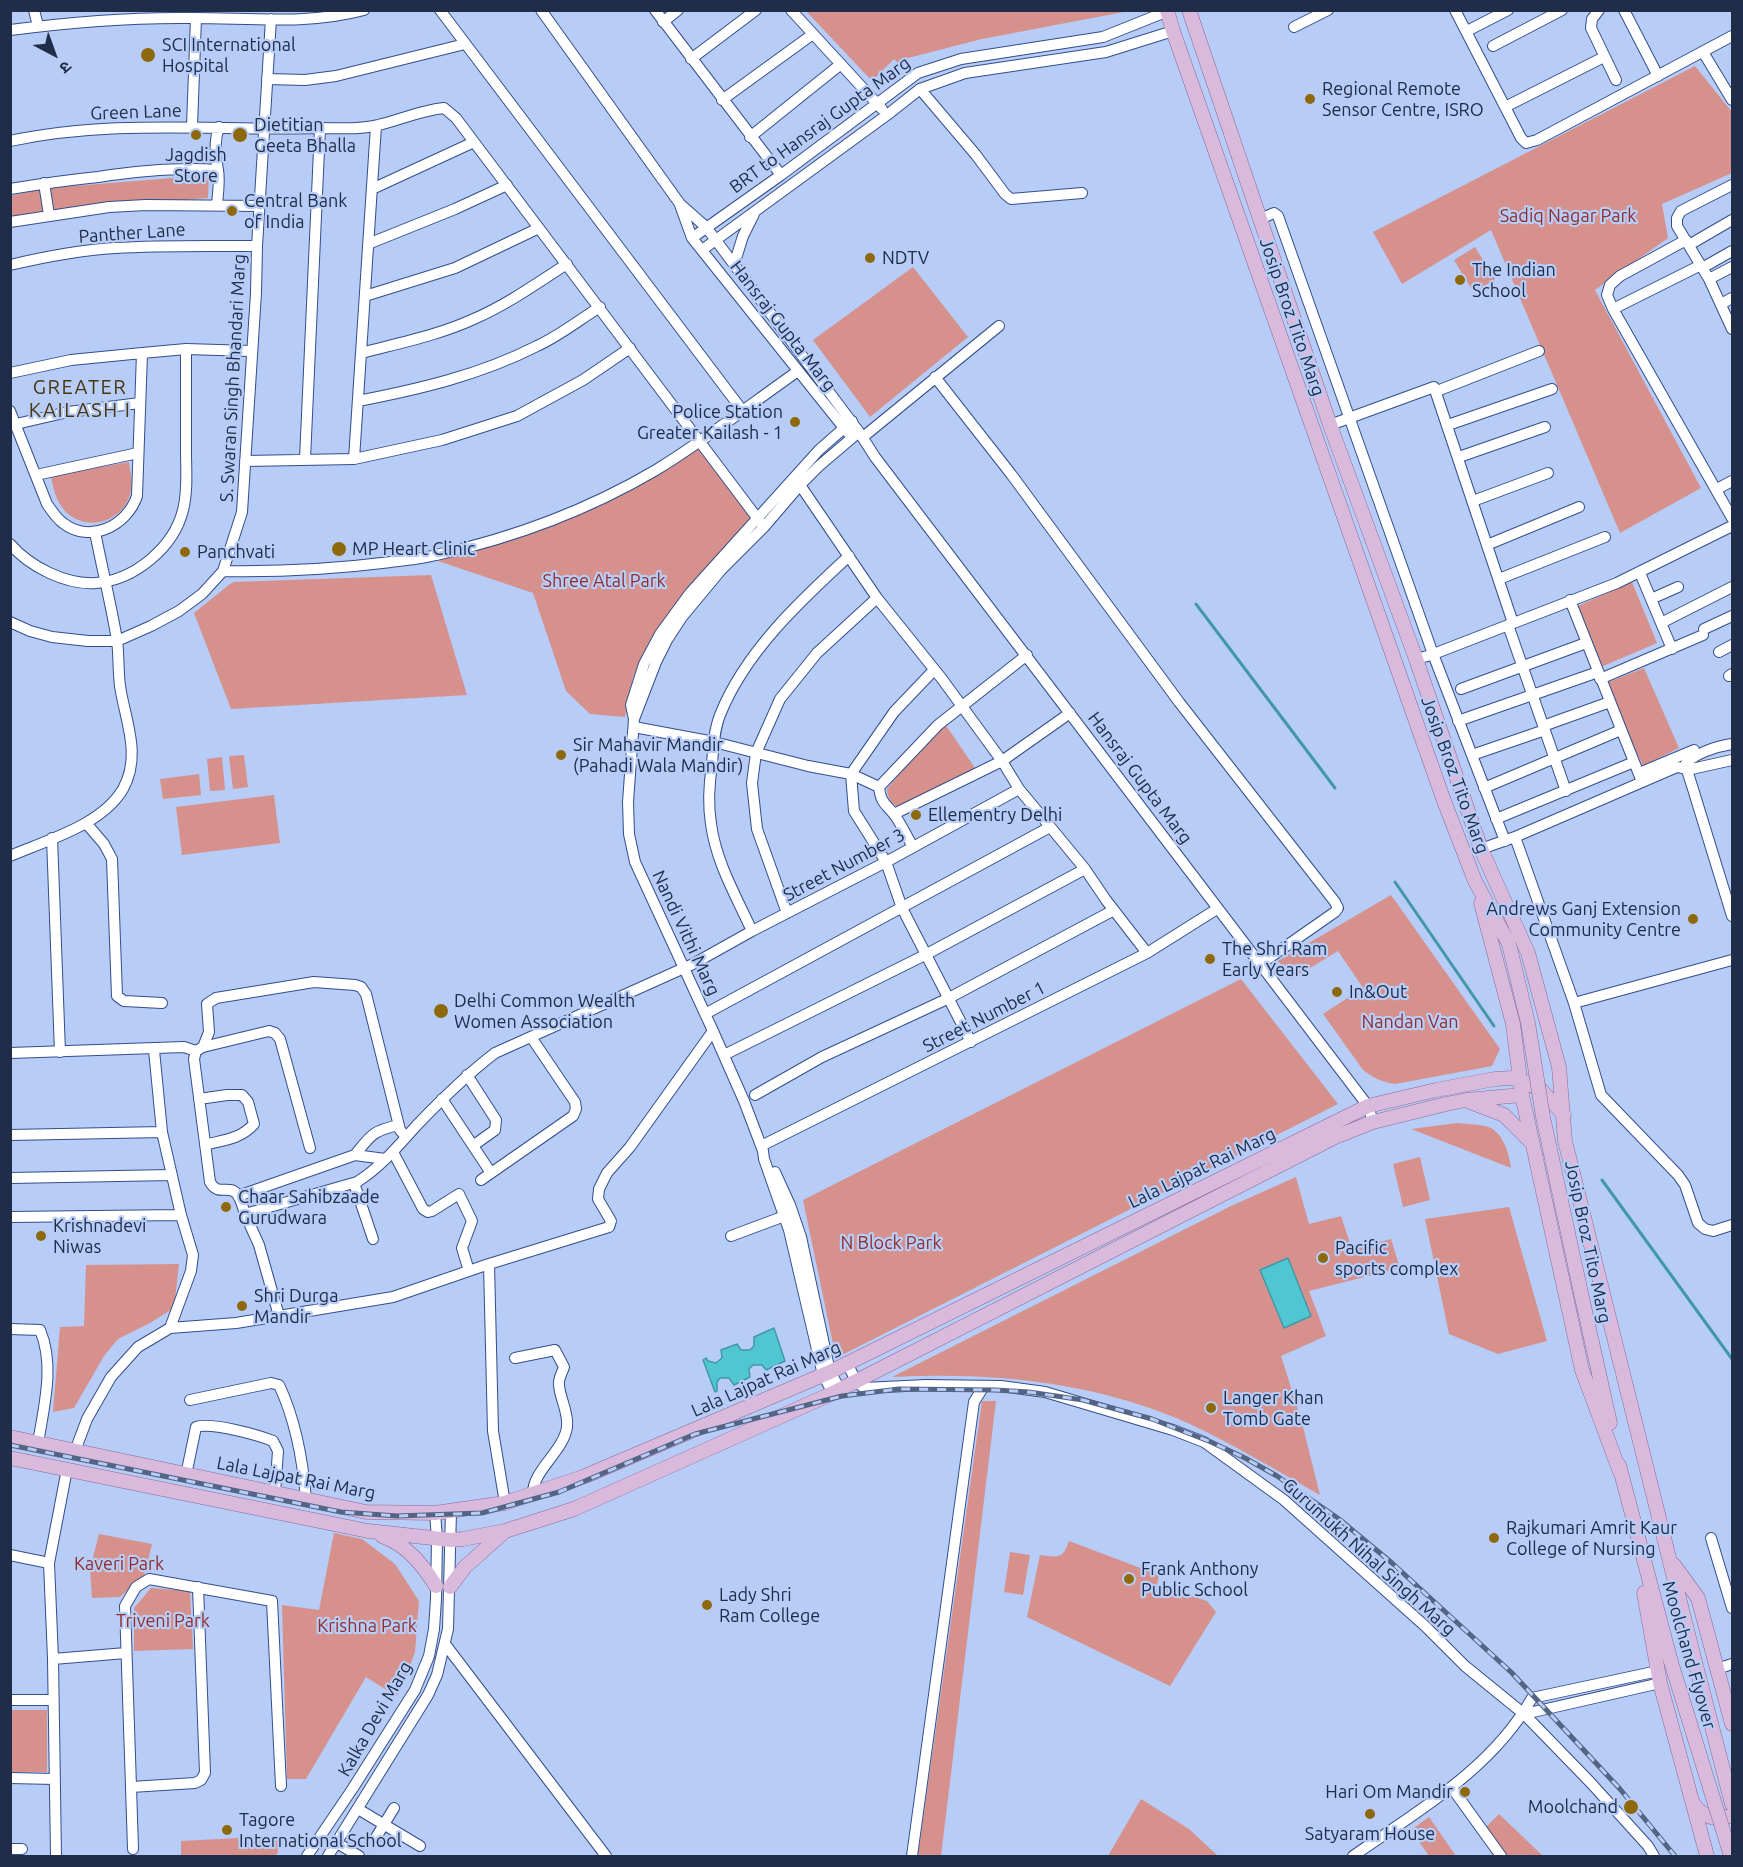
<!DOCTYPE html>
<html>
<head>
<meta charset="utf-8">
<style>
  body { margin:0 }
  #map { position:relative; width:1743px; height:1867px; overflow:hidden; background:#b7ccf6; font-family:Ubuntu,"Noto Sans Devanagari",sans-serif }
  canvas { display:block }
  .frame { position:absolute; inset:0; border:12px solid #202d49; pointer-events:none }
  .north { position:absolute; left:24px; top:24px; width:60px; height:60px; -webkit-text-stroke:4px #b7ccf6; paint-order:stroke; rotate:139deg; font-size:16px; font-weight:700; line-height:24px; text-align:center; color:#202d49 }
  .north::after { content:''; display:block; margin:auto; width:21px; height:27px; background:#202d49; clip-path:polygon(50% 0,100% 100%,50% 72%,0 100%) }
</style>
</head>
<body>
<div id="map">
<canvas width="1743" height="1867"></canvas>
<div class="frame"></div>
<div class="north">उ</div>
</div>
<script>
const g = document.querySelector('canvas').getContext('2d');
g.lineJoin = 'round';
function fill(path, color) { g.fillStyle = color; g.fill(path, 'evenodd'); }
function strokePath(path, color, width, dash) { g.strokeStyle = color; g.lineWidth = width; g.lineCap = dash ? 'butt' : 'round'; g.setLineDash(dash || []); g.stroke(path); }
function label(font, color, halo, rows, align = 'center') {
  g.font = font + ' Ubuntu,sans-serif'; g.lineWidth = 4.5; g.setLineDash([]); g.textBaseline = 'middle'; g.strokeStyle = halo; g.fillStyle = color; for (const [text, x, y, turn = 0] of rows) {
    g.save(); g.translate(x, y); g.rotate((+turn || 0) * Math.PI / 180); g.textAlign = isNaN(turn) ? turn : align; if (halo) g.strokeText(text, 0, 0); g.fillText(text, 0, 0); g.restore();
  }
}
fill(new Path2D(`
  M806,11H1129L982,39L904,59L898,63L894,59L872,81Z
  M1695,66L1732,112V173L1662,204L1668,238L1595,290L1701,488L1620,533L1491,230L1402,284L1373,232Z
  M209,175L208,198L51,211L49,188Z
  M42,189L46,210L11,218L10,196Z
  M1475,247L1495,279L1474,293L1454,260Z
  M913,267L968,337L870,417L813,340Z
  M698,446L755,518L709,565L651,638L633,677L625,717L590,714L566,691L533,593L435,560L561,523Z
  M129,462C130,471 133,481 131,490C126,521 87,534 65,511C56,501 53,488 51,476Z
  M431,575L467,695L231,709L194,613L230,584L234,582Z
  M1632,582L1657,643L1601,667L1578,606Z
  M1644,668L1679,748L1643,766L1604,684Z
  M943,721L975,768L899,808C890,803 888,798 887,789Z
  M244,755L248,787L233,789L229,756Z
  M222,757L225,790L210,791L207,759Z
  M199,774L201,795L163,799L160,779Z
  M274,795L280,843L182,855L176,807Z
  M1391,895L1500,1049L1492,1066L1395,1084C1382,1082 1373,1078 1363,1070L1323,1014L1363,988L1338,951L1292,979L1278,961Z
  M1241,979L1338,1104L836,1358L803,1200Z
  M1457,1123C1466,1124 1476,1124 1485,1126C1503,1130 1509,1153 1511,1168L1411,1129Z
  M1420,1157L1430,1200L1403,1207L1393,1164Z
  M1296,1177L1309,1224L1341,1216L1352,1249L1391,1239L1400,1268L1309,1291L1326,1336L1281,1356L1301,1419L1320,1495C1278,1471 1236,1446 1192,1425C1097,1382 995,1372 892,1377L1231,1206Z
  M1509,1207L1547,1341L1498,1354L1449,1334L1425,1219Z
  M179,1264L174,1308L150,1323L118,1339L104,1356L74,1408L53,1412L60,1327L84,1326L86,1265Z
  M982,1401H996L941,1856H918Z
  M334,1533L362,1539L395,1564L419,1601L415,1652L403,1685L396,1696L366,1677L306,1779H287L282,1605L319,1610Z
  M99,1534L152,1544L144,1576L120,1597L92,1598L90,1569Z
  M1069,1541L1159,1575L1157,1585L1207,1601L1216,1612L1170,1686L1027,1617L1040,1555C1057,1557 1063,1560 1069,1541Z
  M1010,1552L1030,1555L1023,1595L1004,1592Z
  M151,1588L190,1591L193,1649L134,1651V1608Z
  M11,1710H47V1772H11Z
  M1141,1799L1189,1829L1218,1856H1108Z
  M1499,1814L1543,1856H1506L1486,1827Z
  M1429,1817L1456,1856H1429L1411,1830Z
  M277,1836L278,1852L275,1856H181V1841Z`), '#d7918c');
const water = new Path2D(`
  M1288,1258L1311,1316L1284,1328L1260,1270Z
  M774,1328L785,1361L766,1370L762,1365H753L749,1369L750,1377L734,1385L729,1378H720L717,1382V1391L715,1392L703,1360L706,1358L708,1361L716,1363L722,1358L721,1350L737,1344L741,1350H750L754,1346V1337Z`);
fill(water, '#50c6d2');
strokePath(water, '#4298a9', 1.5);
strokePath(new Path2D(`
  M1196,604L1335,788
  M1395,882L1494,1026
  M1602,1180L1732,1359`), '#4298a9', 3);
const minor = new Path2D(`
  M34,10L38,26
  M440,10L742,410
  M541,10L680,204L706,227L859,432L875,457L1368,1106L1373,1122
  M655,10L781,175
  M791,10L882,109
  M1455,10L1521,138L1526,143L1537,140L1732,36
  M1599,10L1592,19L1591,28L1616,80
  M1624,10L1658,76
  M663,22L678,10
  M1294,27L1328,10
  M10,30C71,22 133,17 194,18C250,18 308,25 364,10
  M1467,31L1508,10
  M1493,46L1562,10
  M1703,52L1732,100
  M691,59L756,10
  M267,79L305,80L336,76L465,44
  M920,89L976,155L1005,194L1011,199L1082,193
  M722,100L813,34
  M1505,107L1604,57
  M192,126L196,18
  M750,137L841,64
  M10,141C113,119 216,131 319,128C338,128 360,130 378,125C400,120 422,110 444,108L456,118L474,142L764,527
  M44,183L49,215
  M1732,185L1681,211L1677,218V226L1709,279L1732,329
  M10,189C40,184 69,180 98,177C138,171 177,167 218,170
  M372,189L474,142
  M217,204C218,194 220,180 218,170C215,156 214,141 219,127
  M680,205L692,238L848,433
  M1260,219L1274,213L1278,216L1433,654L1505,841
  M10,222L109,207L146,205L260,206
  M692,238L781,175L918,73L961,59L1103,37L1168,11
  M1686,240L1620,276L1610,285L1607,295L1613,309L1732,518
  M368,244L455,209L507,185
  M1689,245L1732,220
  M702,250L887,115L920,89L965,73L1106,52L1173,31
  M10,265C44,257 80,250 115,248C162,245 210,246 257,246
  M734,265L743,236L754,214
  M1702,268L1732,251
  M1709,279L1732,267
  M365,296L455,268L539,228
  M1721,304L1732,298
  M1613,309L1701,265
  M361,353C399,343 440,335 476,318C508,304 537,283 567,264
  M10,373L71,360L142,353L186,349L251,351
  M935,377L1011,474L1179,702L1335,902L1338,908L1335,912L1259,965
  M1437,391L1539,351
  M358,401C420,389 480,375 537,346C559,336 579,320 600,307
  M10,411L47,504C52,511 56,518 63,523C90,544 127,526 137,496L142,353
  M16,424L68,412L140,403
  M1330,425L1434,387L1513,623
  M1448,425L1552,389
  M863,437L999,326
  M1459,457L1545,427
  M305,459L320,128
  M354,459L376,126
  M245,461L354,459L442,440L517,416L583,380L630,348
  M36,475L138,453
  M800,485L877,598L942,679L1002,761L1019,789L1085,869L1106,900L1147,953
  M1717,489L1732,481
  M1473,501L1548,473
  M10,544C30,567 66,585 96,583C135,580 174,547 183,510C188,491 186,470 186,451C186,417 186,383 186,349
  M1487,545L1579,507
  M223,571C279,572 335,569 391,562C406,560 421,559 436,555C513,538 588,510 656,470C705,440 751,404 798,371
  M1640,573L1672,649
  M1499,579L1605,537
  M1651,599L1678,587
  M1570,600L1642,782
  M10,622L30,631L52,637L88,641H117L151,626L179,611L202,594L223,571L242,512L256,293L257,246L271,19
  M1661,623L1732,587
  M1508,625L1566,791
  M1704,629L1732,616
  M1719,652L1732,645
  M1416,659L1431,655L1617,583L1732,526
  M934,670L894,712L851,774L854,811L886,862L902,908L971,1042
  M1729,676L1732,674
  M1600,679L1703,635
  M1461,689L1586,643
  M634,719L656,662L667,640L682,617L721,570L764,527L800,485L819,466L859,432
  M1458,721L1598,672
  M1543,726L1610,702
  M634,727L714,742L808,766L851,774L879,787
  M1732,744C1718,746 1690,754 1683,768L1687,770L1693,789L1732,916
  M1472,755L1545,730
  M1687,770L1732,760
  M1639,773L1694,750
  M1484,788L1621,730
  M894,814L1002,761L1070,713
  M1496,819L1634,762
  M86,823L104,844L112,859L117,996L124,1001L162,1003
  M1515,837L1574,1003L1601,1095L1678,1175L1685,1185L1698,1223L1705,1229L1713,1231L1732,1225
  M52,838L60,1052
  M913,847C907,837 902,826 896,817C887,804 881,805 879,787L938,725L1027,655
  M1481,849L1515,837L1677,767L1683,768
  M10,856C47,840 102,825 123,789C142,755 125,720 120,686C118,671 119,655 117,640C111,604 102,568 95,532
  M787,913L757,829L752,783L756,753L780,699L817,653L877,598
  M752,931C736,896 716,862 711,824C708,805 709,784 712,765C713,749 714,730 720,715C745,652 800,601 849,556
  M1574,1003L1732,960
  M705,1014L1050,827
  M203,1047L209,1032L207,1004L216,998L314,982L355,985L361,987L366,994L400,1130L406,1137
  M154,1050L162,1132L181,1215L193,1255L191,1271L170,1328
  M10,1053L184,1047L196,1051
  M724,1055L925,955L1085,869
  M467,1075L496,1120L495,1130L474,1145
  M755,1095L822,1057L947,999L1114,910
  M199,1099L227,1095H242L248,1102L254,1124C241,1139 223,1140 205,1145
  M442,1099L491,1173
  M10,1135L162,1132
  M761,1146L1147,953L1217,909
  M310,1148L280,1039L275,1033L269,1031L203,1047L196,1051L194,1059L210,1182C218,1197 229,1184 237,1194C241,1199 243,1208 245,1214L357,1182C381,1167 398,1146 417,1125C442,1099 466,1075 495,1053L693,964L752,931L886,862L1019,789
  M393,1152L423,1209L428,1212L432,1211L459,1194L472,1221L462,1248L469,1271
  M355,1155C371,1135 372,1131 399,1125
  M775,1172L790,1205L801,1237L830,1372L840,1389
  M10,1178L172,1175
  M481,1180L573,1116L576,1109L575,1102L531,1037
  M354,1183L373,1239
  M238,1196L355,1155L385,1159
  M245,1214L259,1245L279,1316
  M10,1217L181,1215
  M731,1236L790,1214
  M489,1264L493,1431L505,1503
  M10,1329L40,1330C55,1365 44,1406 38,1443
  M515,1358L555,1350L564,1367C562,1373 558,1379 559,1385C560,1399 569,1413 567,1427C564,1451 532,1471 533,1494
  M847,1363L856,1381L864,1388L926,1385L1001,1386L1045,1392L1173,1430L1204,1442L1284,1500L1425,1626L1465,1666L1524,1714L1590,1782L1648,1846L1654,1856
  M833,1393L823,1375L789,1230L764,1159L763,1151L744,1101L713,1031L635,862L629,834L628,802L634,719L631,705L644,664L660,634L690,593L819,450L852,421
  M190,1400L271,1383L279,1385C296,1421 303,1461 306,1500
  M75,1451L87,1419L111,1377L138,1347L170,1328L236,1323L279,1316L393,1297L489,1264L609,1227L611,1221L598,1199L599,1189L607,1173L630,1147L713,1031
  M186,1475L196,1427C212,1422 258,1435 273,1441L278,1451L275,1493
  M1711,1538L1732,1608
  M10,1555L49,1563
  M445,1644L606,1856
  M53,1659L126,1653
  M1717,1669L1732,1664
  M10,1700H53
  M1524,1714L1660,1683
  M10,1778L55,1779
  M131,1787L125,1606L136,1587L149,1579L272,1601L281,1786
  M1452,1788L1501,1856
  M358,1809L420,1846
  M375,1839L394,1808
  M337,1843L359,1856
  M10,1849H22
  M133,1849L131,1787L195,1783L201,1780L205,1773L198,1587
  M56,1856L53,1659L49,1563L67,1469
  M307,1856L353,1788L415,1690L429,1656L434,1629L436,1599L437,1538L435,1513
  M328,1856L428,1695L437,1675L448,1629L451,1511
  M912,1856L974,1402L984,1386
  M1353,1856C1418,1811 1492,1769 1532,1698L1658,1671`);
const major = new Path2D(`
  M1167,10L1173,31L1444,801L1475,881L1509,944
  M1189,10L1330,425L1416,659L1481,849L1528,953L1559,1067L1565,1141L1693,1654L1732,1804
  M1481,903L1513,1024L1522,1095L1582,1370L1620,1472
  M1470,1102L1504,1115L1533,1144
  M1581,1293L1610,1423
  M10,1437L366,1512L435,1513L505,1503L583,1477L830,1372L1368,1106L1436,1090L1495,1079L1512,1078L1525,1082L1541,1090L1564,1115
  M10,1458L368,1531L451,1540L463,1539L505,1531L574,1509L833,1393L1335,1137L1373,1122L1446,1104L1466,1100L1522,1095
  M1619,1465L1671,1662
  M382,1536C407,1545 422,1564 436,1586
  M1674,1565L1698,1598L1732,1724
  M450,1587L465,1567L503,1533
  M1644,1593L1660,1683L1707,1856
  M1693,1803C1702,1817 1717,1822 1732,1815`);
strokePath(minor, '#334e8b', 12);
strokePath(major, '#886b99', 15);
strokePath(minor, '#fff', 10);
strokePath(major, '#d9badc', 14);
const rail = new Path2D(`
  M10,1445L341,1512L397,1516L482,1513L559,1492L695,1434L842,1396L899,1389L995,1390L1029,1392L1083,1400L1152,1419L1211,1442L1245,1458L1277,1476L1339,1519L1392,1563L1512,1673L1620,1789L1675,1856`);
strokePath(rail, '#546485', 5);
strokePath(rail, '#b7ccf6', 3, [9]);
const majorBridge = new Path2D(`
  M1509,944L1528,1023L1543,1117L1581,1293
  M1671,1662L1731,1856`);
strokePath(majorBridge, '#886b99', 15, []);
strokePath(majorBridge, '#d9badc', 14);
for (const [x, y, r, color] of [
  [148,55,8,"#8d690c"],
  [1310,99,6,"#8d690c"],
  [196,135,6,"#8d690c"],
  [240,135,8,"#8d690c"],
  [232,211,6,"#8d690c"],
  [870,258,6,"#8d690c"],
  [1460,280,6,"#8d690c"],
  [795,422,6,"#8d690c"],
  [339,549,8,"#8d690c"],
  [185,552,6,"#8d690c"],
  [561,755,6,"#8d690c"],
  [916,815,6,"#8d690c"],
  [1693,919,6,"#8d690c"],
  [1210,959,6,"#8d690c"],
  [1337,992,6,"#8d690c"],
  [441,1011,8,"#8d690c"],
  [226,1207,6,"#8d690c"],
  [41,1236,6,"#8d690c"],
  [1323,1258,6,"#8d690c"],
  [242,1306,6,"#8d690c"],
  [1211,1408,6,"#8d690c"],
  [1494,1538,6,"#8d690c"],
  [1129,1579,6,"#8d690c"],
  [707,1605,6,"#8d690c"],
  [1465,1792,6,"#8d690c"],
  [1631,1807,8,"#8d690c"],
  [1370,1814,6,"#8d690c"],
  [227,1830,6,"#8d690c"]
]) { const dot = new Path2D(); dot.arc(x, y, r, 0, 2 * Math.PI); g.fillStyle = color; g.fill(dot); strokePath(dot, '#b7ccf6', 2); }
label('18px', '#202d49', '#b7ccf6', [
  ["SCI International",162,45],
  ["Hospital",162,66],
  ["Regional Remote",1322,89],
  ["Sensor Centre, ISRO",1322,110],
  ["Dietitian",254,125],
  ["Geeta Bhalla",254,146],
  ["Jagdish",196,155,"center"],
  ["Store",196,176,"center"],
  ["Central Bank",244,201],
  ["of India",244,222],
  ["NDTV",882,258],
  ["The Indian",1472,270],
  ["School",1472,291],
  ["Police Station",783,412,"right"],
  ["Greater Kailash - 1",783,433,"right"],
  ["MP Heart Clinic",352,549],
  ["Panchvati",197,552],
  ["Sir Mahavir Mandir",573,745],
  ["(Pahadi Wala Mandir)",573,766],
  ["Ellementry Delhi",928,815],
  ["Andrews Ganj Extension",1681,909,"right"],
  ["Community Centre",1681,930,"right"],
  ["The Shri Ram",1222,949],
  ["Early Years",1222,970],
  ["In&Out",1349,992],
  ["Delhi Common Wealth",454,1001],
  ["Women Association",454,1022],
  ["Chaar Sahibzaade",238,1197],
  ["Gurudwara",238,1218],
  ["Krishnadevi",53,1226],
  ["Niwas",53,1247],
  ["Pacific",1335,1248],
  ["sports complex",1335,1269],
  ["Shri Durga",254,1296],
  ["Mandir",254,1317],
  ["Langer Khan",1223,1398],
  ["Tomb Gate",1223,1419],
  ["Rajkumari Amrit Kaur",1506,1528],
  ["College of Nursing",1506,1549],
  ["Frank Anthony",1141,1569],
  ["Public School",1141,1590],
  ["Lady Shri",719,1595],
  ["Ram College",719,1616],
  ["Hari Om Mandir",1453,1792,"right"],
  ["Moolchand",1618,1807,"right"],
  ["Tagore",239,1820],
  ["International School",239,1841],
  ["Satyaram House",1370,1834,"center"]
], 'left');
label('18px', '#202d49', '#b7ccf6', [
  ["Green Lane",136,112,-2],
  ["BRT to Hansraj Gupta Marg",820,125,-36],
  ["Panther Lane",132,233,-4],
  ["Josip Broz Tito Marg",1292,317,71],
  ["Hansraj Gupta Marg",783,326,52],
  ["S. Swaran Singh Bhandari Marg",233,378,-87],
  ["Josip Broz Tito Marg",1455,775,70],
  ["Hansraj Gupta Marg",1140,778,53],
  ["Street Number 3",844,865,-28],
  ["Nandi Vithi Marg",686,933,65],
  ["Street Number 1",984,1017,-27],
  ["Lala Lajpat Rai Marg",1202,1168,-26],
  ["Josip Broz Tito Marg",1588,1242,78],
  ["Lala Lajpat Rai Marg",766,1379,-24],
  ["Lala Lajpat Rai Marg",296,1478,11],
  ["Gurumukh Nihal Singh Marg",1369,1557,42],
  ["Moolchand Flyover",1689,1655,74],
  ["Kalka Devi Marg",375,1719,-60]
]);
label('18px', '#912d2d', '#b7ccf6', [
  ["Sadiq Nagar Park",1568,216],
  ["Shree Atal Park",604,581],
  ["Nandan Van",1410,1022],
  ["N Block Park",891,1243],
  ["Kaveri Park",119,1564],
  ["Triveni Park",163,1621],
  ["Krishna Park",367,1626]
]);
g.letterSpacing = '1.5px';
label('20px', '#48360f', '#b7ccf6', [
  ["GREATER",80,387],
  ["KAILASH I",80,410]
]);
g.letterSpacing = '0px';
</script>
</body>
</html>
